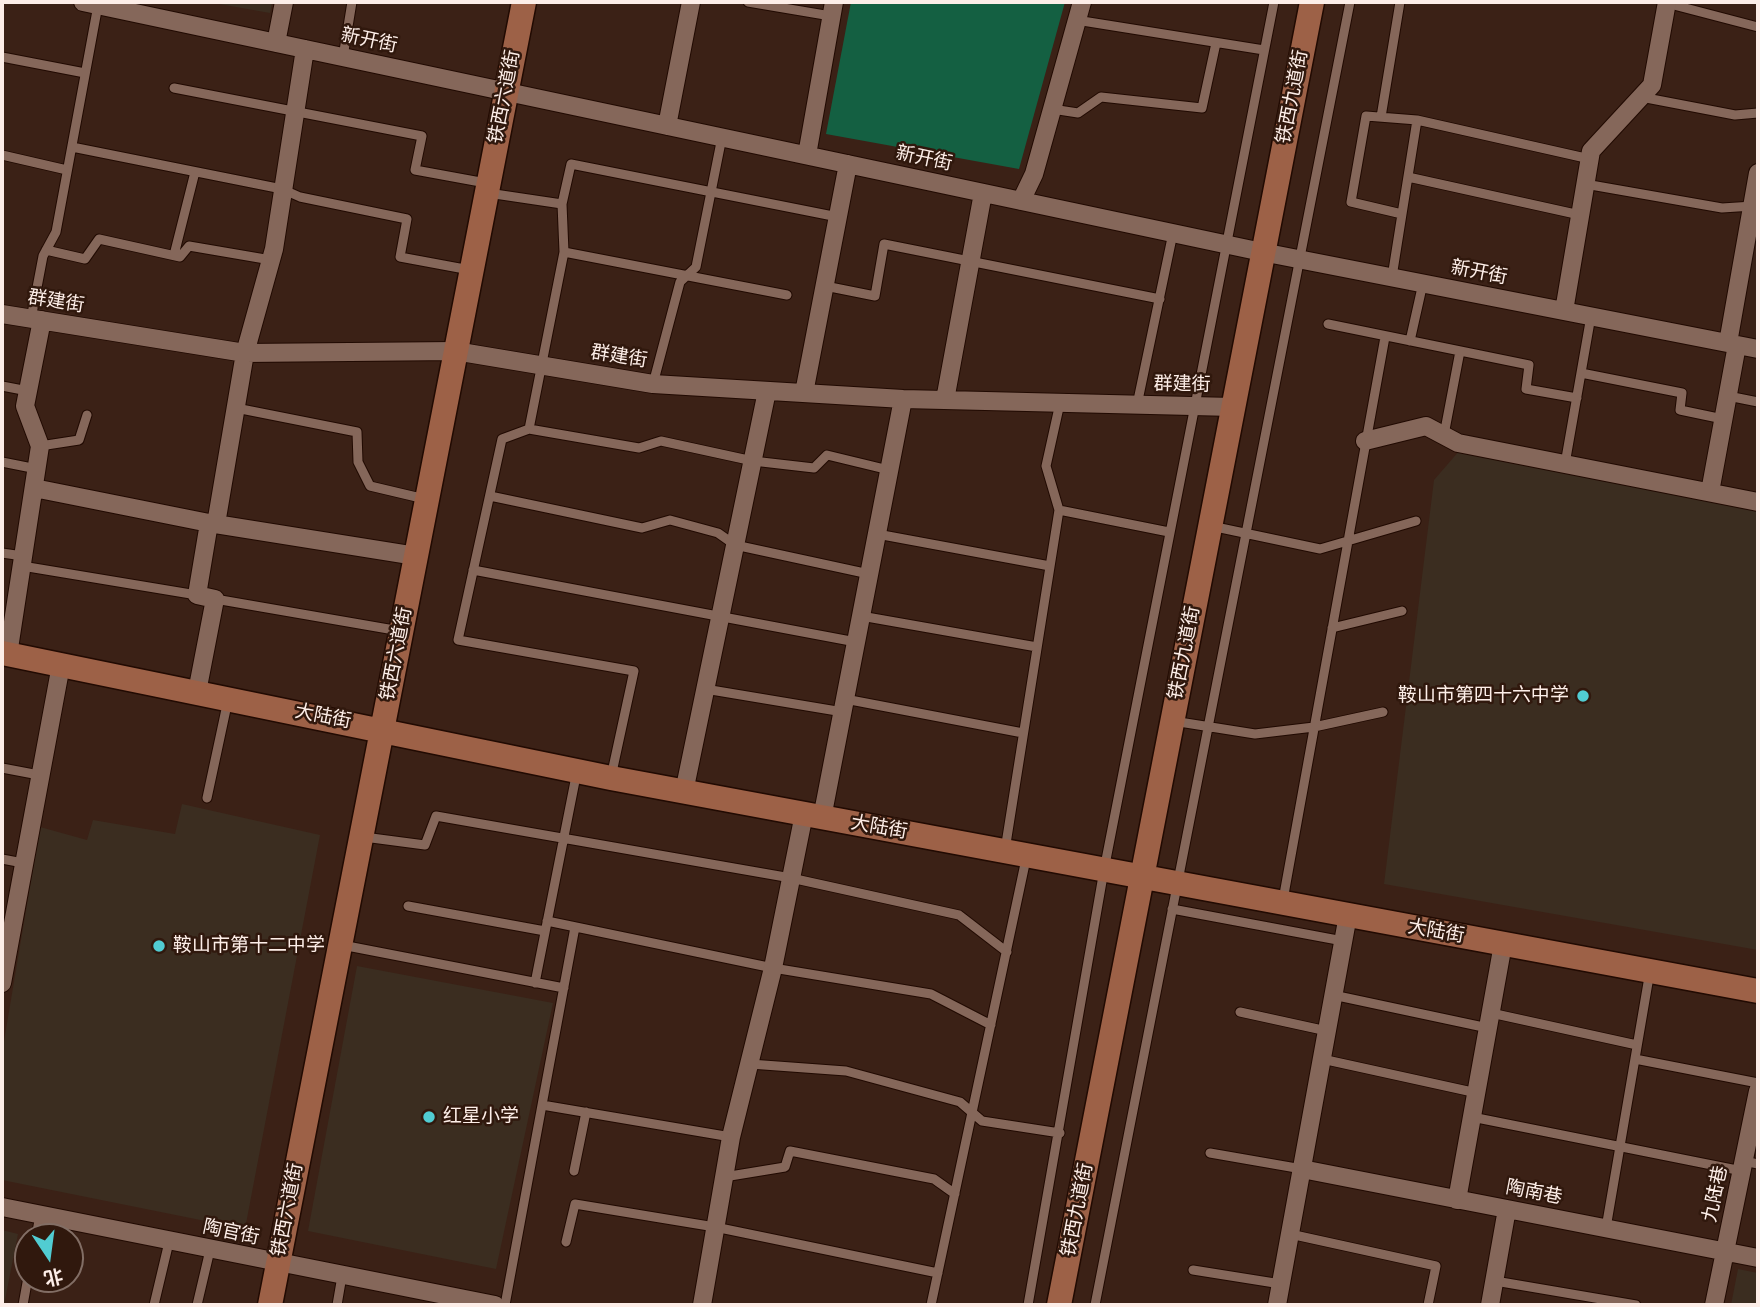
<!DOCTYPE html>
<html>
<head>
<meta charset="utf-8">
<style>
  body { margin:0 }
  #map { position:relative; width:1760px; height:1307px; overflow:hidden; background:#3b2116; font-family:"Times New Roman","Noto Sans SC",serif }
  canvas { display:block }
  .frame { position:absolute; inset:0; border:4px solid #fdeee8; pointer-events:none }
  .north { position:absolute; left:14px; top:1223px; width:70px; height:70px; box-sizing:border-box; background:#30180d; border:2px solid #826e65; border-radius:50%; rotate:167deg; font-size:19px; font-weight:700; line-height:28px; text-align:center; color:#fdeee8 }
  .north::after { content:''; display:block; margin:auto; width:24px; height:32px; background:#51ccd2; clip-path:polygon(50% 0,100% 100%,50% 72%,0 100%) }
</style>
</head>
<body>
<div id="map">
<canvas width="1760" height="1307"></canvas>
<div class="frame"></div>
<div class="north">北</div>
</div>
<script>
const g = document.querySelector('canvas').getContext('2d');
g.lineJoin = 'round';
function fill(path, color) { g.fillStyle = color; g.fill(path, 'evenodd'); }
function strokePath(path, color, width, dash) { g.strokeStyle = color; g.lineWidth = width; g.lineCap = dash ? 'butt' : 'round'; g.setLineDash(dash || []); g.stroke(path); }
function label(font, color, halo, rows, align = 'center') {
  g.font = font + ' "Times New Roman","Noto Sans SC",serif'; g.lineWidth = 5; g.setLineDash([]); g.textBaseline = 'middle'; g.strokeStyle = halo; g.fillStyle = color; for (const [text, x, y, turn = 0] of rows) {
    g.save(); g.translate(x, y); g.rotate((+turn || 0) * Math.PI / 180); g.textAlign = isNaN(turn) ? turn : align; if (halo) g.strokeText(text, 0, 0); g.fillText(text, 0, 0); g.restore();
  }
}
fill(new Path2D(`
  M208,2H272L270,13Z
  M1460,450L1758,509V950L1384,884L1434,480Z
  M182,804L320,835L245,1229L2,1180V1053L40,827L87,840L93,820L175,834Z
  M357,966L553,1003L496,1269L308,1231Z
  M2,1230L18,1234L4,1305H2Z
  M1738,1269L1758,1273V1305H1731Z`), '#3b2d20');
fill(new Path2D(`
  M851,2H1065L1019,169L826,134Z`), '#146042');
const lane = new Path2D(`
  M748,2L831,16
  M1666,3L1758,27
  M1076,20L1264,50
  M2,57L85,73
  M343,57L352,2
  M174,88L422,136L415,170L486,183
  M1641,97L1735,115L1758,113
  M1052,109L1078,113L1101,97L1202,108L1216,43
  M1381,117L1400,2
  M72,147L282,189L300,197L407,219L400,257L470,270
  M2,155L67,170
  M1408,177L1580,215
  M1585,184L1722,208L1753,206
  M488,193L562,204
  M1402,214L1417,120
  M46,250L85,259L99,239L180,257L189,246L271,260
  M564,252L562,204L571,164L838,217
  M174,255L195,172
  M1392,277L1402,214L1351,202L1366,116L1417,120L1590,159
  M825,286L875,296L884,244L1160,299
  M31,319L43,256L56,232L98,5
  M1328,324L1529,365L1526,389L1577,398
  M1410,341L1423,283
  M1581,373L1682,393L1680,410L1723,419
  M653,384L680,282L696,267L722,137
  M2,386L28,391
  M1728,396L1758,402
  M1137,405L1173,233
  M236,408L357,432L358,462L370,486L425,499
  M529,429L639,448L661,441L753,461L814,468L827,455L889,470
  M1444,435L1460,351
  M40,446L79,440L87,415
  M2,462L37,469
  M1565,464L1591,316
  M490,496L642,528L670,520L718,533L735,545L869,574
  M1059,510L1169,532
  M1211,526L1320,549L1416,521
  M877,534L1050,566
  M2,553L23,556
  M22,566L197,595
  M473,570L856,642
  M215,599L400,631
  M861,616L1037,647
  M1332,628L1402,611
  M705,689L843,712
  M845,699L1023,733
  M1173,721L1255,734L1314,727L1383,712
  M2,768L39,775
  M611,777L634,671L458,640L502,439L529,429L564,252L787,295
  M207,798L228,700
  M364,837L425,845L436,816L791,878L959,915L1007,952
  M1005,850L1059,510L1046,466L1060,403
  M2,859L23,863
  M1283,900L1385,337
  M408,906L545,931
  M1172,909L1343,941
  M547,921L773,968L931,994L991,1025
  M575,927L542,1105L731,1137
  M342,945L564,988
  M535,983L577,771
  M1333,995L1488,1028
  M1240,1012L1327,1031
  M1491,1013L1637,1045
  M1322,1059L1477,1093
  M1635,1059L1758,1083
  M750,1064L846,1071L960,1102L982,1121L1060,1133
  M1472,1117L1742,1171
  M1210,1153L1302,1169
  M1744,1161L1758,1164
  M574,1171L586,1112
  M724,1177L785,1167L790,1151L934,1179L955,1194
  M1606,1228L1650,971
  M1290,1234L1436,1266L1428,1305
  M36,1237L40,1215
  M566,1242L575,1204L715,1227L938,1273
  M1193,1270L1281,1284
  M1495,1281L1636,1305
  M23,1305L28,1277
  M154,1305L169,1242
  M197,1305L210,1250
  M337,1305L342,1276
  M505,1305L542,1105
  M931,1305L1026,859
  M1028,1305L1104,870L1274,2
  M1095,1305L1350,2`);
const street = new Path2D(`
  M83,2L1262,252L1758,349
  M276,43L284,2
  M667,126L691,2
  M807,155L834,2
  M1021,201L1034,174L1082,2
  M1564,311L1591,151L1652,85L1667,2
  M2,314L245,353L455,351L653,384L903,399L1233,407
  M1728,343L1758,173
  M804,393L848,164
  M945,400L983,193
  M1365,441L1426,426L1458,443L1758,502
  M34,488L209,523L416,556
  M1710,492L1737,345
  M216,524L245,353L274,249L305,49
  M8,655L40,446L25,406L42,320
  M197,692L215,599L197,595L209,523
  M684,792L767,391
  M822,818L903,399
  M2,983L61,665
  M1302,1169L1758,1258
  M1457,1200L1503,944
  M2,1207L495,1305
  M702,1305L731,1137L773,968L804,814
  M1277,1305L1348,915
  M1490,1305L1507,1209
  M1714,1305L1758,1091`);
const secondary = new Path2D(`
  M2,653L611,778L1758,991
  M270,1305L524,2
  M1059,1305L1312,2`);
strokePath(lane, '#210a02', 11);
strokePath(street, '#210a02', 20);
strokePath(secondary, '#210a02', 27);
strokePath(lane, '#85675a', 9);
strokePath(street, '#85675a', 18);
strokePath(secondary, '#9d6147', 24);
for (const [x, y, r, color] of [
  [1583,696,7,"#51ccd2"],
  [159,946,7,"#51ccd2"],
  [429,1117,7,"#51ccd2"]
]) { const dot = new Path2D(); dot.arc(x, y, r, 0, 2 * Math.PI); g.fillStyle = color; g.fill(dot); strokePath(dot, '#30180d', 2.5); }
label('19px', '#fdeee8', '#30180d', [
  ["新开街",369,41,12],
  ["铁西六道街",505,97,-79],
  ["铁西九道街",1293,97,-79],
  ["新开街",924,159,12],
  ["新开街",1479,273,11],
  ["群建街",56,302,9],
  ["群建街",619,357,9],
  ["群建街",1182,385,1],
  ["铁西九道街",1185,653,-79],
  ["铁西六道街",397,654,-79],
  ["大陆街",323,717,11],
  ["大陆街",879,828,10],
  ["大陆街",1436,932,10],
  ["陶南巷",1534,1193,11],
  ["九陆巷",1716,1194,-78],
  ["铁西六道街",288,1210,-79],
  ["铁西九道街",1078,1210,-79],
  ["陶官街",231,1233,12]
]);
label('19px', '#fdeee8', '#30180d', [
  ["鞍山市第四十六中学",1569,696,"right"],
  ["鞍山市第十二中学",173,946],
  ["红星小学",443,1117]
], 'left');
</script>
</body>
</html>
